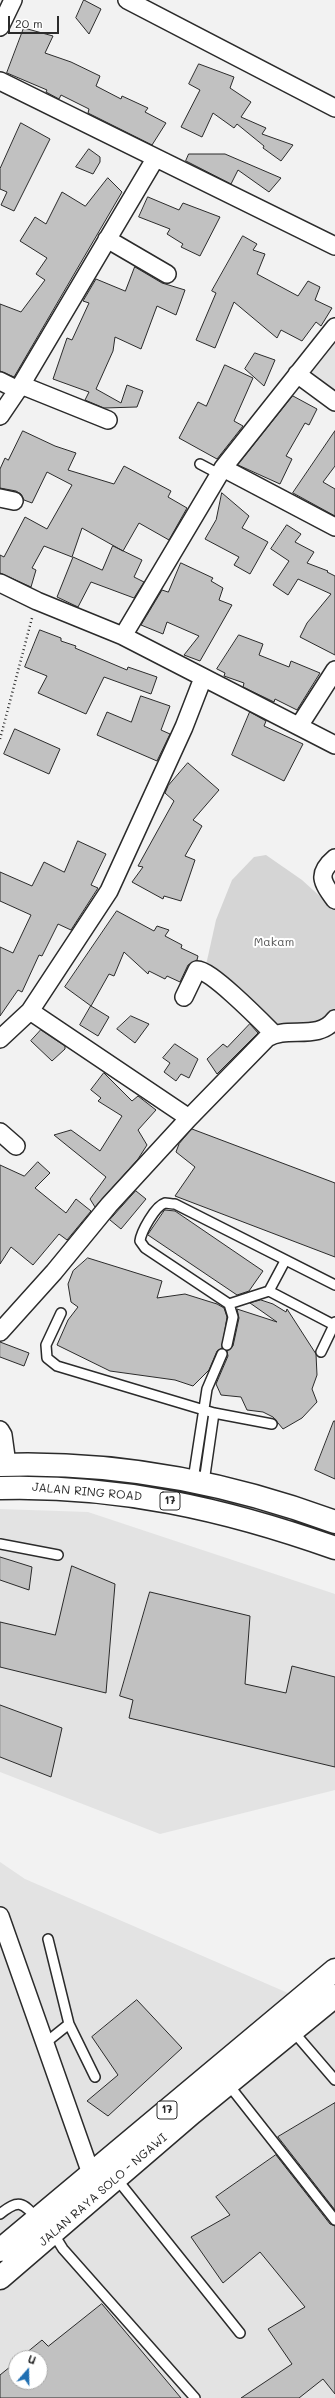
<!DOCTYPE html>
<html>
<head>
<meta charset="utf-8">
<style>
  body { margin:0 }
  #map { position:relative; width:335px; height:2398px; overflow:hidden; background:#f2f2f2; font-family:Mali,sans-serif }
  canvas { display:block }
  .north { position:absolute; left:8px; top:2350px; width:40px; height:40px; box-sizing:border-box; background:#fff; border:1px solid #aaa; border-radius:50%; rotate:20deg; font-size:11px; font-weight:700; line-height:16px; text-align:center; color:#2b2b2b }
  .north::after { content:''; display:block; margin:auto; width:14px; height:18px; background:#1f6fb2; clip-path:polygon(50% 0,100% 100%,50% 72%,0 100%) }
  .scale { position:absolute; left:8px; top:16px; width:51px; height:18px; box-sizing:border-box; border:2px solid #2b2b2b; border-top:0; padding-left:5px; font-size:12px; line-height:14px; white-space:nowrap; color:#2b2b2b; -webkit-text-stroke:3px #fff; paint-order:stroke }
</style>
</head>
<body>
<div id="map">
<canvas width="335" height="2398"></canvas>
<div class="north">U</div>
<div class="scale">20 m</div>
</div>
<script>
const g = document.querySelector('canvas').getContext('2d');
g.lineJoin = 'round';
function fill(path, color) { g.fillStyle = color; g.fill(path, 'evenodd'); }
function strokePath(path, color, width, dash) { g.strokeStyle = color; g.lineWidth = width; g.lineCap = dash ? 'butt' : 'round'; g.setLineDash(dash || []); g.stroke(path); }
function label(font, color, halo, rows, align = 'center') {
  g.font = font + ' Mali,sans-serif'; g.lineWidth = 4; g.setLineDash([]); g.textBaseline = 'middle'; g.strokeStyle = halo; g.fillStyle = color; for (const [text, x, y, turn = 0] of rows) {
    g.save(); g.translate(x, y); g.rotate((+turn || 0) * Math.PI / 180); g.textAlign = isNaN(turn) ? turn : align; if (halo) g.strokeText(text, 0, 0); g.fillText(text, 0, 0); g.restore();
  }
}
fill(new Path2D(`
  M335,326V406L297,374Z
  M0,1509L88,1512L335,1594V1790L160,1834L0,1772Z
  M0,1862L25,1879L288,1993L335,1958V2398H0ZM16,2358H40V2382H16Z`), '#e3e3e3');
fill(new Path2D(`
  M266,855L302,880L335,910V1010L325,1021L277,1027L206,965L216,920L232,880L254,857Z`), '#d5d5d5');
const building = new Path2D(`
  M84,0L101,9L89,34L76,18Z
  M24,28L53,36L45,53L71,62L100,76L96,86L121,99L122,96L148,108L145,112L166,123L152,145L88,113L89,109L61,95L59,99L46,92L47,90L7,73Z
  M199,64L234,77L230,88L251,102L241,117L266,128L262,134L293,145L281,161L263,148L264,146L237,124L234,128L213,113L202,137L181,127L200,90L189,84Z
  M21,123L50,139L14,211L1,205L7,192L0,189V169Z
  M89,149L100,157V162L93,174L76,167Z
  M189,154H225L281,178L269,192L238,170L231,184L186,161Z
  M108,178L122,192L14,377L0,371V304L21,312L45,280L36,274L47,258L20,241L35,217L46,224L62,192L85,206Z
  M148,197L179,210L183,203L220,217L200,256L181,247L183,244L167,234L170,229L139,217Z
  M243,236L257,244L253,250L265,254L257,274L298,296L308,281L320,287L315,300L332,308L321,326L316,322L302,341L281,330L277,338L234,302L215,348L196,340L216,293L212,291Z
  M135,267L162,283L185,290L176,315L157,306L141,349L115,337L113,351L96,389L121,403L127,385L143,391L137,407L104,408L85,400L89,392L53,379L67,338L72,340L89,303L83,301L96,279L125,291Z
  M255,353L275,360L264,386L245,369Z
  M225,365L253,378L234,421L243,426L217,459L179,438L198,402L206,406Z
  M293,396L317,409L309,425L305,423L286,456L292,459L280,484L238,465Z
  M23,431L55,446L76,453L68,470L114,484L124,466L171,491L168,497L187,508L169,540L139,523L123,551L82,528L72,557L44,546L32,568L36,570L31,587L0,573V555L4,557L25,517L47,529L72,485L47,472L32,503L24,500L21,494L16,491L0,488V469L5,458L8,460Z
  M335,431V466L323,482L335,489V516L293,493Z
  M222,493L249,516L242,528L268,542L250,574L234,565L239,557L205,539L216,520Z
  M287,525L301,534L295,542L314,552L307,563L328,571L327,572L335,576V655L300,637L307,623L331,594L298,579L288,595L273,585L289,561L271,549Z
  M113,546L142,560L134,577L144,582L134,598L91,582L78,607L57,597L73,557L102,570Z
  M181,563L213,578L211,581L223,588L219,600L232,605L200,661L184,655L199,636L167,622L163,634L141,625L162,590L168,592Z
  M40,630L61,638V641L76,646L75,648L127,670L128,667L157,677L151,694L104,677L86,714L38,693L47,676L25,667Z
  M239,635L263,644L259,655L289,667L291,661L320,673L297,710L275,699L274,702L243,687L244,683L224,676L225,673L217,669Z
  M141,696L170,706L161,730L170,734L157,761L97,735L107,712L131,722Z
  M250,712L266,721L264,726L303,744L284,781L232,755Z
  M15,729L60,749L49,774L4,754Z
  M188,763L219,790L193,820L202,826L185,856L195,860L181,901L164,896L163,899L132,882L143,867L138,866L174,801L165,793L168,786Z
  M78,841L106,854L91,885L98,888L71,930L58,924L42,956L39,955L22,992L18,990L0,1016V947L13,953L31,915L0,901V872L32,886L44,862L64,872Z
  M117,911L154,931L157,926L169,930L165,936L182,945L181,948L198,956L197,960L188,965L180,982L167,976L165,979L149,971L148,974L124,952L114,976L109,974L91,1006L65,987Z
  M91,1006L109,1017L98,1036L80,1025Z
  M131,1016L149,1024L135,1043L117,1029Z
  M250,1024L258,1033L217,1074L207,1059L223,1044L227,1047Z
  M41,1030L65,1046V1049L52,1061L31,1041Z
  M175,1044L198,1059L189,1078L181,1074L176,1081L164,1072L170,1063L163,1058Z
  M104,1073L132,1101L138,1096L156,1110L138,1130L147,1145L138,1159L95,1207L90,1199L106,1177L54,1135L71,1130L100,1151L122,1116L98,1101L101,1098L91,1090Z
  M192,1129L335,1183V1257L175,1196L195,1167L176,1152L179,1144Z
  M38,1162L50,1173L35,1188L66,1213L76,1199L91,1211L67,1240L59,1234L33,1265L11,1247L0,1264V1165L24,1176Z
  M136,1191L146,1199L121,1229L110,1220Z
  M165,1210L175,1211L263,1271L249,1291L237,1295L148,1235Z
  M88,1258L162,1281L157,1298L185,1294L217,1304L224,1308L227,1317L222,1348L217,1351L209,1370L193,1386L175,1380L110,1371L57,1345L68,1320L78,1307L71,1302L68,1284L73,1271Z
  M261,1300L273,1304L286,1312L287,1309L316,1354L317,1375L312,1389L317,1402L302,1418L283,1429L273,1417L263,1412L247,1410L241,1397L221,1395L216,1384L228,1356L227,1351L233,1346L239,1318L237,1309L277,1322L250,1303Z
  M0,1342L29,1353L24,1366L0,1357Z
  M334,1421H335V1479L315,1470Z
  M0,1557L32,1567L29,1590L0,1580Z
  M72,1566L115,1584L106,1693L0,1667V1622L55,1635Z
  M150,1592L250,1616L245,1684L286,1693L292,1666L335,1677V1767L129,1718L133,1700L120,1696Z
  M0,1705L62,1728L51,1777L0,1757Z
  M137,2000L182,2048L108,2116L87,2101L118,2075L92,2037Z
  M335,2103V2210L278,2137Z
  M276,2155L330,2224L335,2226V2394L323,2379L299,2398H241L292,2364L268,2329L305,2307L260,2252L223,2283L191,2237L230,2215L216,2197Z
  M102,2304L181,2398H0V2375L16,2362V2382H40V2358H20L42,2340L48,2346Z`);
fill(building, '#c1c1c1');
strokePath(building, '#2b2b2b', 1);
const service = new Path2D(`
  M200,464L219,474
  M269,1291L285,1261
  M229,1304L269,1291L334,1325L335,1322
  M61,1313L46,1345L47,1358L57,1366L214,1413L272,1424
  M227,1345L233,1317L229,1304L145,1248L140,1241C141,1232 155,1206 165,1203C167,1203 172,1204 175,1204L335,1285
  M321,1352L334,1325
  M193,1480L207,1389L222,1354
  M204,1482L214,1413
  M0,1544L58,1555
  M69,2024L95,2077
  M292,2030L335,2080
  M44,2044L69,2024L48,1939
  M228,2084L335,2220
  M116,2178L240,2333
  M0,2214C19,2199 22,2202 38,2219
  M53,2233L63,2249L195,2398`);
const minor = new Path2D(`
  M127,0L335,108
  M0,27L13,0
  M0,81L335,246
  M107,239L167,274
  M297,374L335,402
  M0,381L18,390
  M21,385L108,420
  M0,416L21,385L155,159
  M223,468L335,527
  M0,498L14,501
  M0,583L37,601L123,636L335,745
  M123,636L223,468L335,327
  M299,726L335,670
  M335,858C316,874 322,882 335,900
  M184,997L197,970C209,968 262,1022 274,1034
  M30,1011L189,1118
  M0,1039L30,1011L109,891L184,727L203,678
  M0,1132L16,1146
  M0,1332L54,1272L109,1205L189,1118L267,1038C288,1025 318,1042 335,1019
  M0,1430L3,1435L7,1464
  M0,1916L95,2185`);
const trunk = new Path2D(`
  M0,1465C115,1461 227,1482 335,1522
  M0,1488C118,1485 225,1509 335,1548
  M0,2250L335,1970
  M0,2278L192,2113L335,1996`);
strokePath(service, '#2b2b2b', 12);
strokePath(minor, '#2b2b2b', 20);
strokePath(trunk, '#2b2b2b', 25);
strokePath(new Path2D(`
  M0,739L32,618`), '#2b2b2b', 2.5, [1, 3]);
strokePath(service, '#fff', 9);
strokePath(minor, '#fff', 17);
strokePath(trunk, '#fff', 22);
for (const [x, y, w] of [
  [170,1501,20],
  [167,2110,20]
]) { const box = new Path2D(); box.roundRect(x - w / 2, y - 9, w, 18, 3); g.fillStyle = '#fff'; g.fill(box); strokePath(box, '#2b2b2b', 1); }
label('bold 11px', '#2b2b2b', null, [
  ["17",170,1501],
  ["17",167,2110]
]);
label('12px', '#565656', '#fff', [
  ["Makam",274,942]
]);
label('12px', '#2b2b2b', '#fff', [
  ["JALAN RING ROAD",87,1492,5],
  ["JALAN RAYA SOLO - NGAWI",103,2190,-41]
]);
</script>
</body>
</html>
